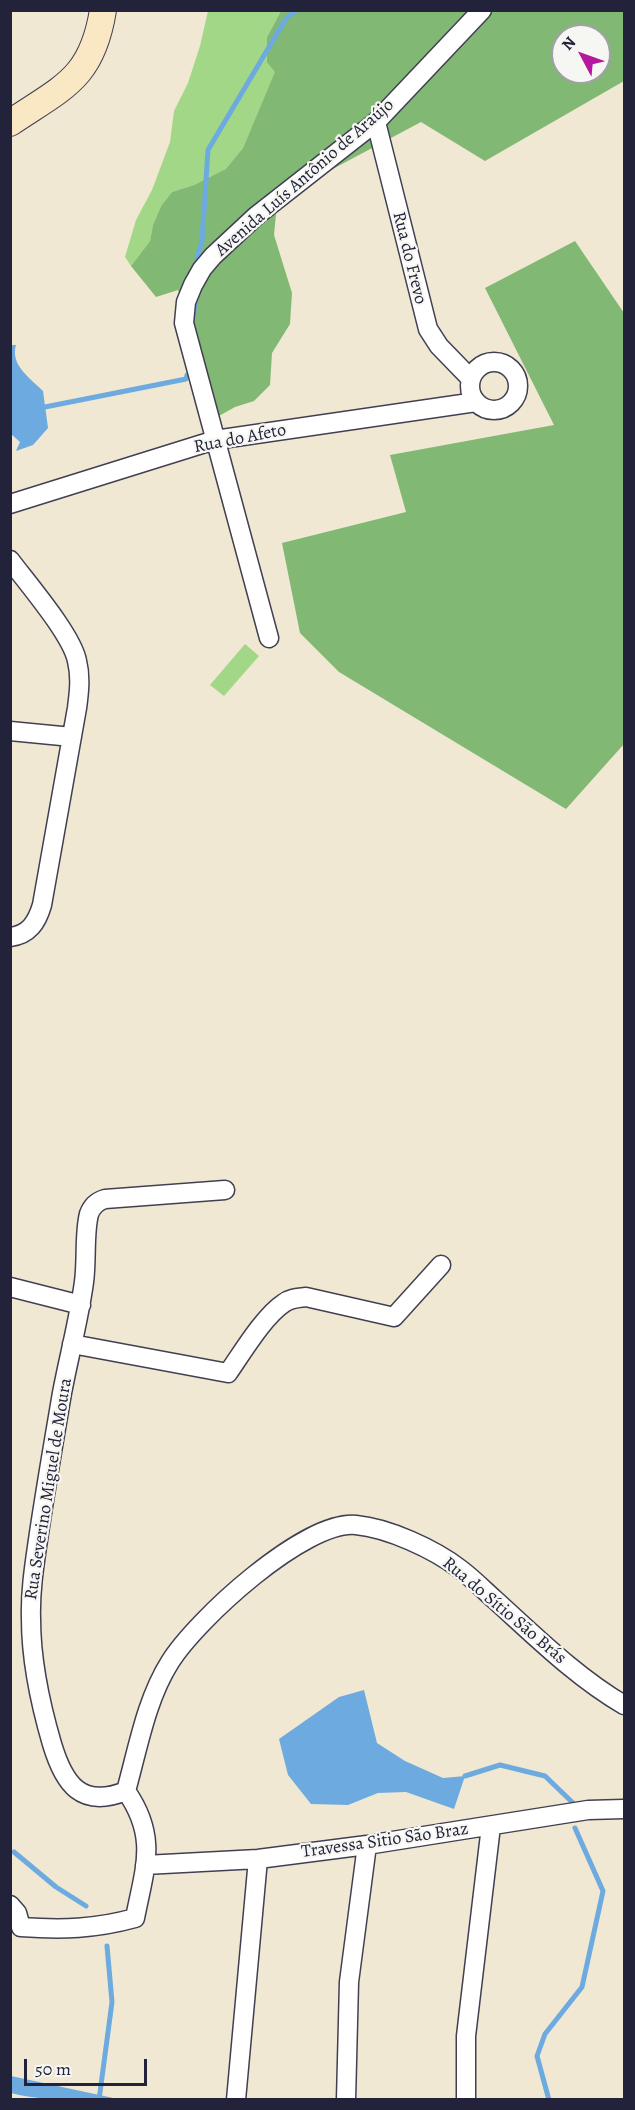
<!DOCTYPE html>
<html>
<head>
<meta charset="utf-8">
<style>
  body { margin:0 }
  #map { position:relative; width:635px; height:2110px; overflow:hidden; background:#f0e8d2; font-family:Alegreya,serif }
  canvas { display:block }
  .frame { position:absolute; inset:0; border:12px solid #22223b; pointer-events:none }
  .north { position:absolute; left:551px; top:24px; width:60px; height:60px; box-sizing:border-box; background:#f6f6f2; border:2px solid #a1a1a9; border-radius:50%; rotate:311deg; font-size:16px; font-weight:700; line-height:24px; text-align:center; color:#22223b }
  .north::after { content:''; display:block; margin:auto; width:21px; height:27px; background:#b5179e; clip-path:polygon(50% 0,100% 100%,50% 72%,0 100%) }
  .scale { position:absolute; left:24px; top:2059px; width:123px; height:27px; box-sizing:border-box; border:3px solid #22223b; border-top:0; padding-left:8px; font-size:18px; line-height:21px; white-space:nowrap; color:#22223b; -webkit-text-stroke:4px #f6f6f2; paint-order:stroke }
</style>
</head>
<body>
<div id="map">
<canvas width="635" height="2110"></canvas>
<div class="frame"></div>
<div class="north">N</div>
<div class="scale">50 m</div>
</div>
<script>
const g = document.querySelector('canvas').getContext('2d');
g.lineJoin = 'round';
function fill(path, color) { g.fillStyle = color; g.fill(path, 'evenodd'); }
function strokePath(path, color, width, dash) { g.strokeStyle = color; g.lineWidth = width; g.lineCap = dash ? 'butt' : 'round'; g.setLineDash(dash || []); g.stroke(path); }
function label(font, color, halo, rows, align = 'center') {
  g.font = font + ' Alegreya,serif'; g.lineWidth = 4.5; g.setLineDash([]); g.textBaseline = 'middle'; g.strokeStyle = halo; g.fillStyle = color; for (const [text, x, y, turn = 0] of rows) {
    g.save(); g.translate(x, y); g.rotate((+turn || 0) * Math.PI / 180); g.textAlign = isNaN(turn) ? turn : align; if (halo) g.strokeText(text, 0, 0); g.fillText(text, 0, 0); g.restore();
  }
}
fill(new Path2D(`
  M208,11H281L267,37L276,72L243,148L227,169L194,185L172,192L161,206L153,225L150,241L131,266L125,257L136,220L152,190L170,142L174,111L188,83L200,46Z
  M245,644L259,656L224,696L210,685Z`), '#a2d787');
fill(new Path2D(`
  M281,11H624V81L485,161L421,122L295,189L277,203L274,235L292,293L290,324L272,353L270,385L254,401L235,407L217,417L178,290L156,297L131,266L150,241L153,225L161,206L172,192L194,185L226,169L243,148L275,72L267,62V37ZM563,36H599V72H563Z
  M575,241L624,313V744L566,809L339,672L300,633L282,543L406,512L390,455L554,425L485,288Z`), '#81b874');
fill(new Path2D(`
  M10,345H16C10,365 30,378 43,391L48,428L33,445L16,451L20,442L11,434Z
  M364,1690L377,1743L405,1761L443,1778L465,1776L454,1809L406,1792L378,1793L348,1805L311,1804L288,1775L279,1739L339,1697Z
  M11,2076L118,2099C81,2100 47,2102 11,2093Z`), '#6daadf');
strokePath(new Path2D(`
  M197,258L202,241L208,150L285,20L296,10
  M193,318L196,299
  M39,405L45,407L186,379L187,375
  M465,1776L500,1765L545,1776L573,1803
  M14,1852L56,1887L86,1906
  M99,2100L112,2002L107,1946
  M549,2100L537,2056L545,2034L582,1987L603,1891L575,1828`), '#6daadf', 5);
const street = new Path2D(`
  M376,122L428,329L439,346L471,379
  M470 386a24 24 0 1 1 48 0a24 24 0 1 1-48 0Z
  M10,504L215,440L476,402
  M10,560C28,584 72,635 77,661C81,677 79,693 77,708L42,905C37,922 29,935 10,937
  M269,638L184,323L186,302L193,285L202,269L213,256L256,216L376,122L482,10
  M10,731L72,737
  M10,1287L81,1305
  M72,1344L228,1373C242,1353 264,1316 284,1303C290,1298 299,1298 306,1297L394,1317L441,1265
  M126,1791C81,1809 64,1784 52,1744C40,1703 31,1662 31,1619C30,1590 35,1561 39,1533C46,1486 54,1440 62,1393C69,1356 79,1319 84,1282C87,1260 84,1233 89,1214C92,1206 98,1201 105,1199L225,1190
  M126,1791C138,1748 146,1700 170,1662C196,1620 305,1520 356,1525C388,1528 434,1549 460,1569C472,1578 483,1589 494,1599C535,1636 576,1677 624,1705
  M145,1865L258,1859L367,1845L588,1810L624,1809
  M10,1905L17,1913L21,1927C62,1930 95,1929 135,1918C145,1867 158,1837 126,1791
  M236,2100L258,1859
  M346,2100L349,1982L367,1845
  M466,2100V2036L491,1826`);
const secondary = new Path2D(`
  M10,123C63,87 92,79 103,10`);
strokePath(street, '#414052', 21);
strokePath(secondary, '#414052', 28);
strokePath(street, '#fff', 18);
strokePath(secondary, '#fae7c3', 26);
label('18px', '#22223b', '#f6f6f2', [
  ["Avenida Luís Antônio de Araújo",305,178,-41],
  ["Rua do Frevo",409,258,76],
  ["Rua do Afeto",240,439,-11],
  ["Rua Severino Miguel de Moura",49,1489,-81],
  ["Rua do Sítio São Brás",504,1611,40],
  ["Travessa Sitio São Braz",385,1841,-8]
]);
</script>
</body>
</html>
